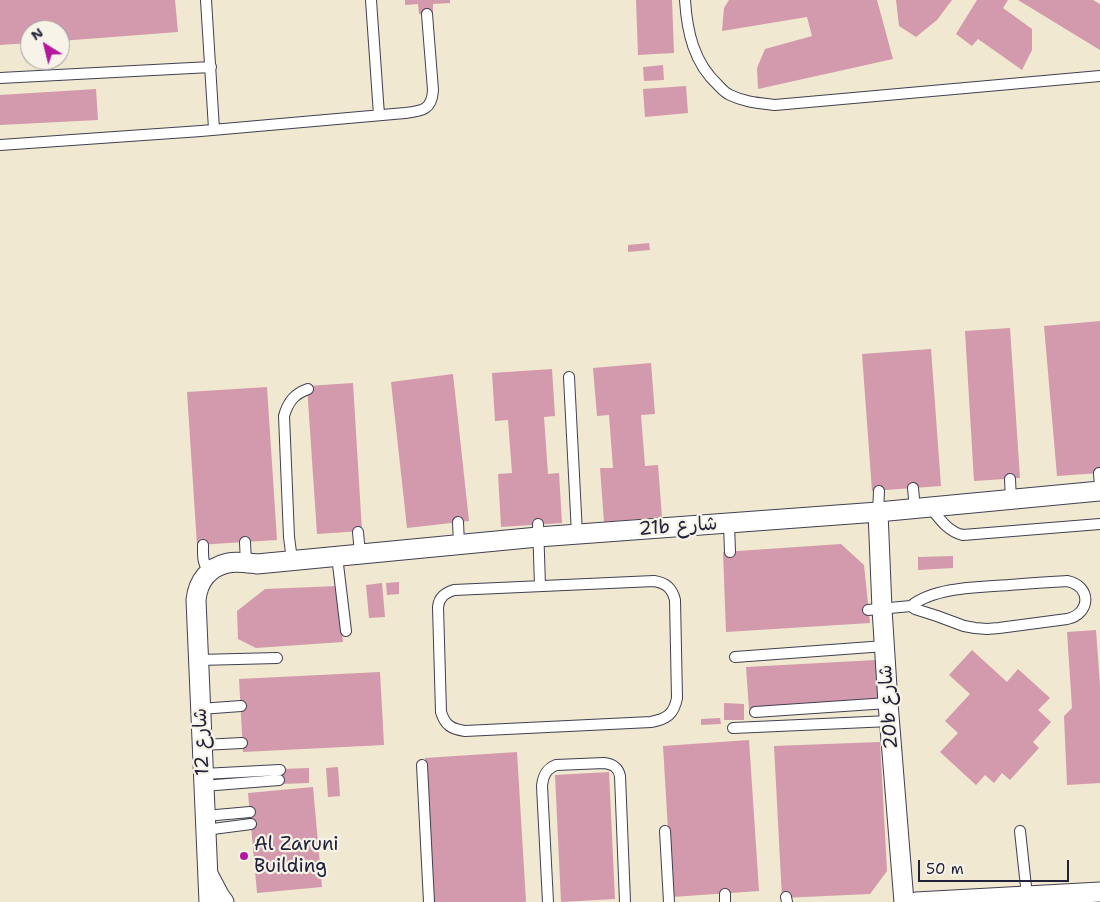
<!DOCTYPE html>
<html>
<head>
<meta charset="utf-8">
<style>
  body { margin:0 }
  #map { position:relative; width:1100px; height:902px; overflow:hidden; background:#f0e8d0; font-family:"Shantell Sans",sans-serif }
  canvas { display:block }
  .north { position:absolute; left:20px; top:20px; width:50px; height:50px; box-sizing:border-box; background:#f7f3e8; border:1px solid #a29fa3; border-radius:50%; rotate:324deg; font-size:14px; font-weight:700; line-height:20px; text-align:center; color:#22223b }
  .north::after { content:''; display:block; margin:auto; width:18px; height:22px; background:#b5179e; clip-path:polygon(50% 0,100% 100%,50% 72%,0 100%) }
  .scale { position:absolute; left:918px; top:860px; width:151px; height:22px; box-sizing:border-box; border:2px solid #22223b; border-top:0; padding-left:6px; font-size:15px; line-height:18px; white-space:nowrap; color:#22223b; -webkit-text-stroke:4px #f7f3e8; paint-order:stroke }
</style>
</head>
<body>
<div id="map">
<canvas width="1100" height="902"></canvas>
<div class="north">N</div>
<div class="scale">50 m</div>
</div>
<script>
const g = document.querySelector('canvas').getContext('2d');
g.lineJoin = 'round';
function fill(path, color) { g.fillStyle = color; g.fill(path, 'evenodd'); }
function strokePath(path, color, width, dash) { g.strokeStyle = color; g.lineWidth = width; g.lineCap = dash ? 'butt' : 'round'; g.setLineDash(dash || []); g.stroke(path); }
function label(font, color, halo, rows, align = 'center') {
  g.font = font + ' "Shantell Sans","Playpen Sans Arabic",sans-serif'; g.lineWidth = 4.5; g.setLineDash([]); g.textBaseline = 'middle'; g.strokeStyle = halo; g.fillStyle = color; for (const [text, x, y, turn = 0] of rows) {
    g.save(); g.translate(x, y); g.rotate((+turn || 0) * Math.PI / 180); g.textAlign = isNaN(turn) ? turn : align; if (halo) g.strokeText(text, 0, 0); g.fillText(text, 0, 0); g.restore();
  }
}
fill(new Path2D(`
  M0,0H175L178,32L60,41V30H30V43L0,45Z
  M405,0H450V3L433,4V13L419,14L418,4L405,5Z
  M636,0H672L674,53L638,55Z
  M729,0H877L893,59L758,89L757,68L765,49L812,36L807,17L722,31L724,8Z
  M896,0H952L937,20L916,37L899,26Z
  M977,0H1008L1003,8L1032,29V50L1022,70L978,39L972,46L956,34Z
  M1018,0H1093L1100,4V50Z
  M663,65L664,80L644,81L643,67Z
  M686,86L688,113L645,117L643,89Z
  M96,89L98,120L0,125V95Z
  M649,243L650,250L628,252V245Z
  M1100,321V473L1057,476L1044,326Z
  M1010,328L1020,478L974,481L965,331Z
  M931,349L941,486L872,491L862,354Z
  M651,363L655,414L641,415L645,466L658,465L662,517L604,522L600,468H613L609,415L597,416L593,368Z
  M552,369L555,416L544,417L548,474L559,473L562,523L501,527L498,474L512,473L508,420L495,421L492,373Z
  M453,374L469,521L407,528L391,382Z
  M353,383L362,531L317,534L307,386Z
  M267,387L277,540L197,545L187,392Z
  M841,544L864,565L870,623L726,632L723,552Z
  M953,556V568L918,570V557Z
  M399,582V594L387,595L386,583Z
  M382,583L385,617L369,618L366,585Z
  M338,586L343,642L256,648L238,639L237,611L265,589Z
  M1096,630L1100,685V783L1067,785L1064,716L1072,708L1067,632Z
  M972,650L1007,682L1018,669L1050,698L1038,710L1051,722L1033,742L1039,748L1010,780L1002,773L994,783L985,775L976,785L940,752L958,733L945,721L970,694L949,675Z
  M876,660L878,701L749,709L746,667Z
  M380,672L384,745L243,752L239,679Z
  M724,703L744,704V720H724Z
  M720,718L721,724L701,725V719Z
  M749,740L759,891L672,897L663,746Z
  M880,742L887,871L870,894L782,898L774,746Z
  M517,752L526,902H433L425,758Z
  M338,767L340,796L328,797L326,768Z
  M309,768V783L281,784L280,769Z
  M609,772L615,899L561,902L555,775Z
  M313,787L322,887L257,893L248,793Z`), '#d29aac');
const service = new Path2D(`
  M206,0L214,129
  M371,0L379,115
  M685,0C687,32 694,63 718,85C721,88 725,93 730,95C744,102 759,103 775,105L1100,76
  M0,78L211,67
  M0,145L201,131L405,113C422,111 432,110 433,90L427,14
  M569,377L577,534
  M1099,473L1100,486
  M1010,479L1011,500
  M913,488L915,509
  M930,507C939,518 948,532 963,535L1100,524
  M878,512L879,491
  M458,522L459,544
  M729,523L730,552
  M538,524L540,586
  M358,532L360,554
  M245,542L246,563
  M203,545C203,555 202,564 210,572
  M337,556L346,631
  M292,560L289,537L284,416C288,402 294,394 308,389
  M654,581C666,583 672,588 675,600L677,698C674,714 667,719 651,722L465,731C451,729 445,725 441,712L438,607C439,597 445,593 454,590Z
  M1067,581C1092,586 1091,614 1067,619L999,628L987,629L975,628L964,626L937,616L915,609L911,606C934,587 980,587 1009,585C1028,583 1048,582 1067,581Z
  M868,610L911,606
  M735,657L885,646
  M198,660L277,658
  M200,709L241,706
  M755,712L888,703
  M733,728L890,721
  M202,745L242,743
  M422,765L429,902
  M203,774L280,770
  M203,786L279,780
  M205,816L250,812
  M205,830L251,824
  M665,831L669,902
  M1020,831L1027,896
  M725,894V902
  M786,897L787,902
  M548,902L542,786C543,776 546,769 556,765L604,763C613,764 618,767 620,776L625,902`);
const minor = new Path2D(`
  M878,512L882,609L888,703L904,902
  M209,876L219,895L224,902
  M209,902L196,600C198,581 209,567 228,563C237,561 248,563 257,564L538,537L878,512L1100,491
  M916,902L1100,892`);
strokePath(service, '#414051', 12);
strokePath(minor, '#414051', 21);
strokePath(service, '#fff', 10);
strokePath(minor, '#fff', 19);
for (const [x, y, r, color] of [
  [244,856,5,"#b5179e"]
]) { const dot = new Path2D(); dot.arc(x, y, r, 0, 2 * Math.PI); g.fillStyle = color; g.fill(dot); strokePath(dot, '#f7f3e8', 2); }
label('19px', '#22223b', '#f7f3e8', [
  ["21b شارع",678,527,-4],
  ["20b شارع",889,707,-94],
  ["شارع 12",202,742,-92]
]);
label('19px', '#22223b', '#f7f3e8', [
  ["Al Zaruni",254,845],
  ["Building",254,867]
], 'left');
</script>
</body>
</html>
